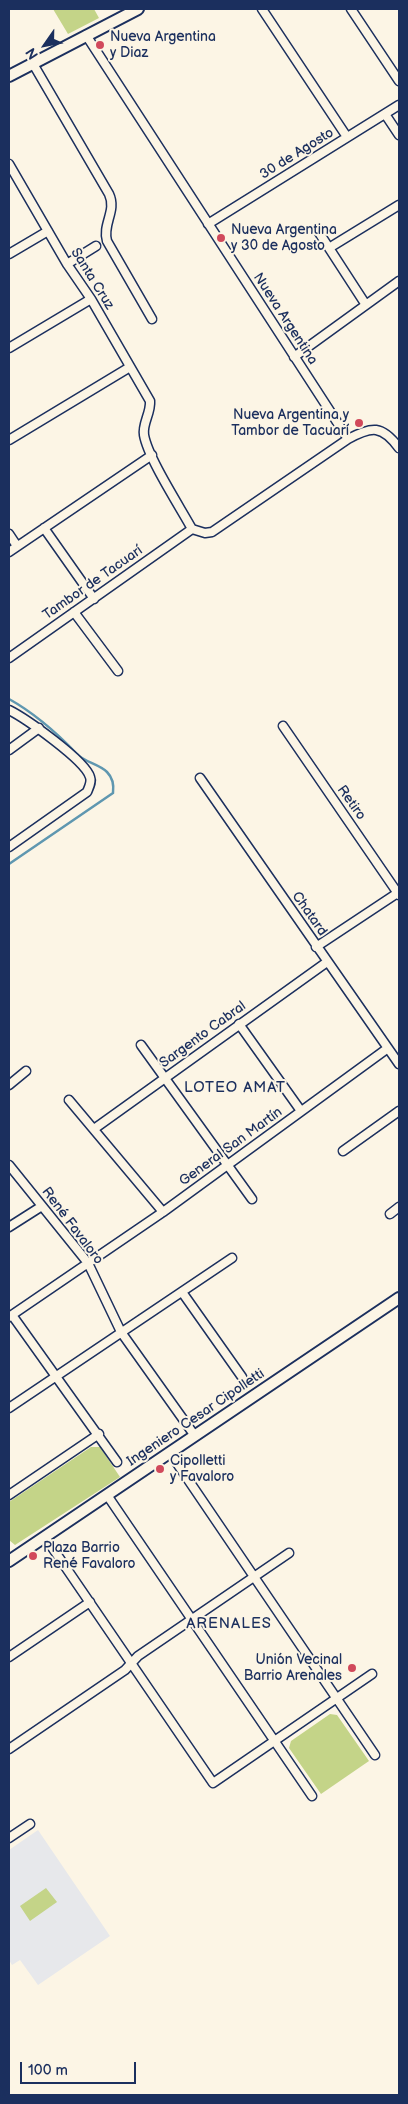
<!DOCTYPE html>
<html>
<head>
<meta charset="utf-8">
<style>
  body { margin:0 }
  #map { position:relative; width:408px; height:2104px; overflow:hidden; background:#fcf5e5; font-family:"Balsamiq Sans",sans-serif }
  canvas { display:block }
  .frame { position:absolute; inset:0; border:10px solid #1b2f5e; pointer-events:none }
  .north { position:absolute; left:20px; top:20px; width:50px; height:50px; -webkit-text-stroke:4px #fcf5e5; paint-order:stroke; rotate:237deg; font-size:14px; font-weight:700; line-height:20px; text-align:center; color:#1b2f5e }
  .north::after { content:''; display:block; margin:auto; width:18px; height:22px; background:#1b2f5e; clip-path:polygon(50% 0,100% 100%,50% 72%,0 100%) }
  .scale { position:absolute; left:20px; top:2062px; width:116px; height:22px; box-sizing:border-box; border:2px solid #1b2f5e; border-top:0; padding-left:6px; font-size:15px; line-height:18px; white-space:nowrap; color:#1b2f5e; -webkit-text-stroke:4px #fcf5e5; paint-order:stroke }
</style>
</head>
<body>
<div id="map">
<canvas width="408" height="2104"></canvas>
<div class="frame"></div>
<div class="north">N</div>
<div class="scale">100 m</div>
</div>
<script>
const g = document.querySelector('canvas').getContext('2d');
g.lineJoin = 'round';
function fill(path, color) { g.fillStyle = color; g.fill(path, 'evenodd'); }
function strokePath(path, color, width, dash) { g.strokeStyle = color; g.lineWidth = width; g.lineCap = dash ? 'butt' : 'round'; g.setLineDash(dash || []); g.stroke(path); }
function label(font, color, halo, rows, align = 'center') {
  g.font = font + ' "Balsamiq Sans",sans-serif'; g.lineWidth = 4; g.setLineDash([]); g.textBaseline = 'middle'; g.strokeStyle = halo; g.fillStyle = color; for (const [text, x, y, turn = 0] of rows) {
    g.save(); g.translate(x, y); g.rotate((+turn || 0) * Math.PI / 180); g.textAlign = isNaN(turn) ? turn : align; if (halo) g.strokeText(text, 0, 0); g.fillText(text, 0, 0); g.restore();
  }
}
fill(new Path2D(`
  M38,1830L110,1936L38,1985L20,1960L12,1965L9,1960V1850Z`), '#e7e8eb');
fill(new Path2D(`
  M53,9H94L99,18L68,34Z
  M91,1447H100L120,1477L15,1545L9,1540V1502Z
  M330,1714L337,1715L369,1761L321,1794L289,1748L291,1741Z
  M46,1888L57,1902L30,1921L20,1906Z`), '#c4d488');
strokePath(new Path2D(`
  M9,699C36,714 56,732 77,754C84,762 99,764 107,772C113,778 114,785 113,793L9,864`), '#5f97b0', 2.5);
const minor = new Path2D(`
  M262,9L347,137
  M351,9L399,81
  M86,35L348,439C372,426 382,425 399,448
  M32,62L109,194C117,211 102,224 107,241L152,319
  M385,114L399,135
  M9,164L67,264L91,299L150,401C151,413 142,424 144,435C148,458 180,507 192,529
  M208,224L399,105
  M318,231L366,305
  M329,248L399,205
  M9,254L48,231
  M67,264L96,246
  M9,348L91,299
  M294,357L399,281
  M9,440L130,367
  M44,528L94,599
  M192,529L205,533L212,532L348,439
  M9,534L17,546
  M9,552L152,455
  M74,612L118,671
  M9,658L192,529
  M9,710C25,718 85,760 90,777C92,782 89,787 87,792L9,847
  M283,726L399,895
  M9,750L39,728
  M200,778L399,1064
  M316,947L399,892
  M239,1024L301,1111
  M141,1045L252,1199
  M9,1085L26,1071
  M69,1100L163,1212
  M94,1129L327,962
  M343,1151L399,1111
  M9,1165L88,1263L121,1332L195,1436
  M390,1214L399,1207
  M9,1227L42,1206
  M182,1292L242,1377
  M12,1315L117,1462
  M9,1317L163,1212L388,1048
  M9,1408L232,1258
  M170,1453L375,1755
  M9,1495L99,1434
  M107,1495L312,1796
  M45,1537L213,1783L372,1674
  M9,1657L90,1602
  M9,1749L125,1670L138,1656L289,1553
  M9,1838L30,1824`);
const tertiary = new Path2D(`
  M9,76L138,9
  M9,1561L399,1298`);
strokePath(minor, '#1b2f5e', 11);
strokePath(tertiary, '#1b2f5e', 14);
strokePath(minor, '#fcf5e5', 8);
strokePath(tertiary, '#fcf5e5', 10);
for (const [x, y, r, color] of [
  [100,45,5,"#d1495b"],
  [221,238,5,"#d1495b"],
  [359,423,5,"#d1495b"],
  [160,1469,5,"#d1495b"],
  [33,1556,5,"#d1495b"],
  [352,1668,5,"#d1495b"]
]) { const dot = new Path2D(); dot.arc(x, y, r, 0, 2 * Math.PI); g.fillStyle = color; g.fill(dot); strokePath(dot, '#fcf5e5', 2); }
label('14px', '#1b2f5e', '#fcf5e5', [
  ["Nueva Argentina",110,37],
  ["y Diaz",110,53],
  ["Nueva Argentina",231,230],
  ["y 30 de Agosto",231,246],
  ["Nueva Argentina y",349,415,"right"],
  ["Tambor de Tacuarí",349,431,"right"],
  ["Cipolletti",170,1461],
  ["y Favaloro",170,1477],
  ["Plaza Barrio",43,1548],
  ["René Favaloro",43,1564],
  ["Unión Vecinal",342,1660,"right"],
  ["Barrio Arenales",342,1676,"right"]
], 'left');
label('14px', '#1b2f5e', '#fcf5e5', [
  ["30 de Agosto",297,154,-32],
  ["Santa Cruz",92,279,58],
  ["Nueva Argentina",285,319,57],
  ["Tambor de Tacuarí",93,583,-35],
  ["Retiro",351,803,55],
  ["Chatard",309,914,55],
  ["Sargento Cabral",203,1035,-36],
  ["General San Martín",231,1147,-36],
  ["René Favaloro",72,1226,53],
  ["Ingeniero Cesar Cipolletti",196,1418,-34]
]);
g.letterSpacing = '1px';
label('15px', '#1b2f5e', '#fcf5e5', [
  ["LOTEO AMAT",235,1088],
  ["ARENALES",229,1624]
]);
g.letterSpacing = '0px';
</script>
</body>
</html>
